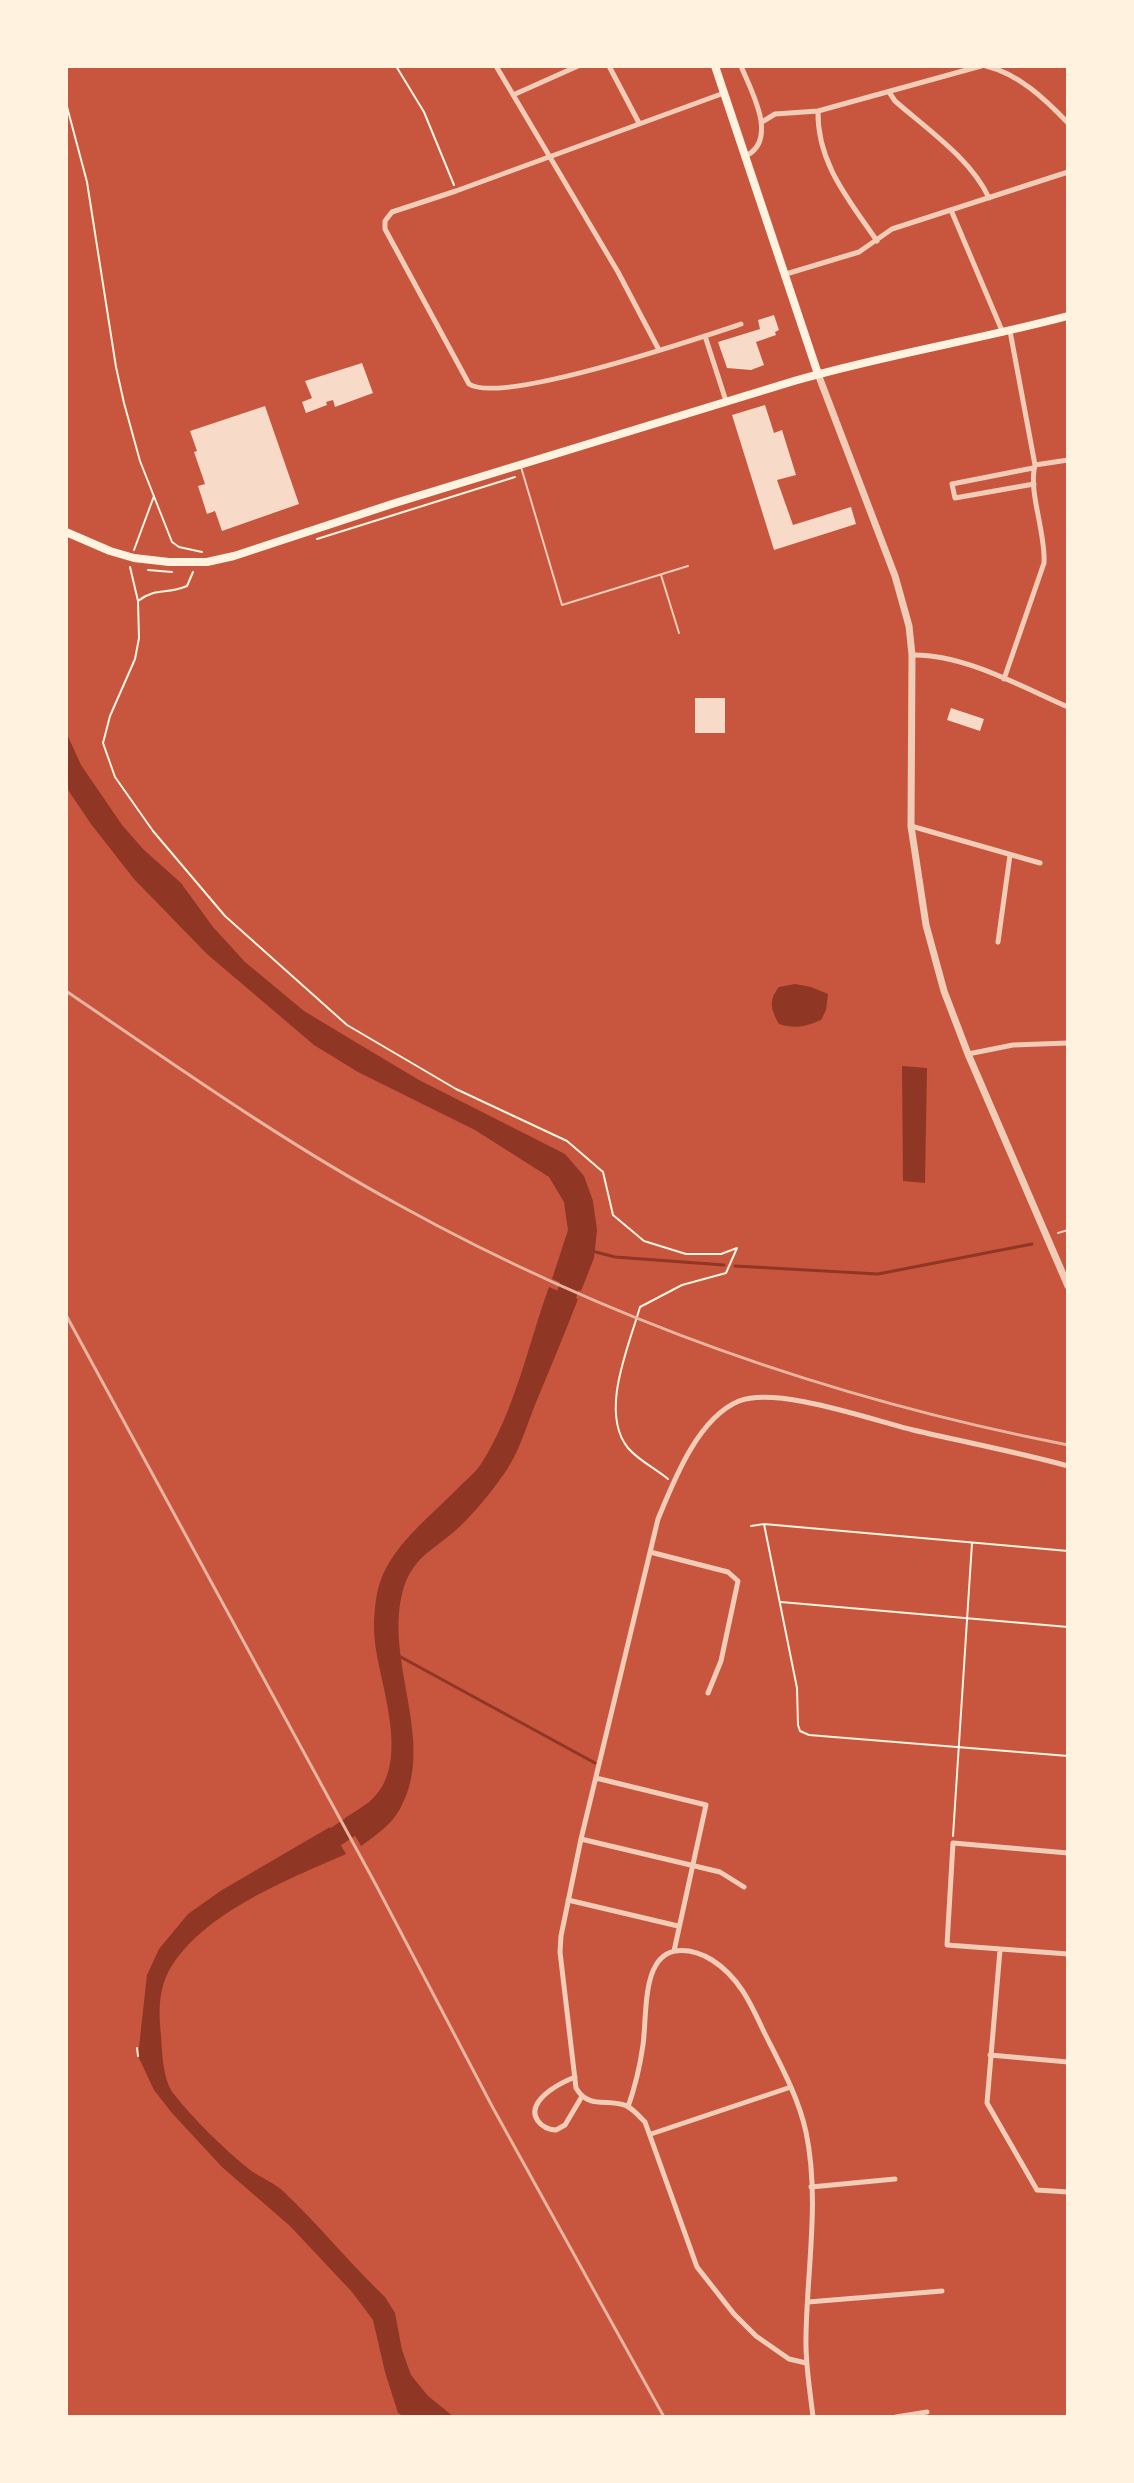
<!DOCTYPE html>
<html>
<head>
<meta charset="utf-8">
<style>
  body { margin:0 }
  #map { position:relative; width:1134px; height:2483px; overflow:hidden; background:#c8553d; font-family:"Varela Round",sans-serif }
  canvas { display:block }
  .frame { position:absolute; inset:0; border:68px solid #fff3e0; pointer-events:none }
</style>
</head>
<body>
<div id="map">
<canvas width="1134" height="2483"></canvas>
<div class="frame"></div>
</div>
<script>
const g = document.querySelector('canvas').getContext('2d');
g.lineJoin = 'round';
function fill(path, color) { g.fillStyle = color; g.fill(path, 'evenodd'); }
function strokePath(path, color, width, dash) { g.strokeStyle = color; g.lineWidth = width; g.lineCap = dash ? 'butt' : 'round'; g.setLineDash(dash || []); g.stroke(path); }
fill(new Path2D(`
  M66,732L81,765L122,825L143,849L181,883L213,927L245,962L304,1011L352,1040L419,1080L565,1154L584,1176L593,1201L597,1230L594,1258L581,1291L552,1279L568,1230L564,1202L549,1177L475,1130L358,1072L314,1045L207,954L134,879L91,824L66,787Z
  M795,984L811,987L828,994L826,1010L821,1020C805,1027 795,1029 779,1024C771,1009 768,1001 779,987Z
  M902,1066L927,1068L925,1183L903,1181Z
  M549,1287L578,1299C565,1333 551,1366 537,1400C527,1424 520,1450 506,1471C492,1491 474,1514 456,1530C431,1552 411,1558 402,1594C385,1664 437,1744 400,1809C391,1825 375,1836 361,1846L345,1818C352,1813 361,1809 368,1803C413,1767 381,1690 375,1643C373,1626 374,1607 378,1589C388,1548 431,1516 459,1487C466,1480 475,1473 481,1464C515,1411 528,1345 549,1287Z
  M330,1827L346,1854C287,1880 194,1916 166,1977C158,1995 159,2017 161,2036C162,2052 163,2079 173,2093C195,2121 223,2148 250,2170C261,2178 275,2183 284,2192C319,2225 350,2264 385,2297L395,2313L402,2350L411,2375L428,2396L454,2417H405L398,2413L385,2372L373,2320L352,2292L290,2226L222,2167L172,2113L154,2090L138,2056L147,1975L159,1949L188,1914L222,1890Z`), '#8f3625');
strokePath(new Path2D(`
  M592,1251L615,1257L724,1265
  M735,1266L878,1274L1032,1244
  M399,1656L595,1763`), '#8f3625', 3);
strokePath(new Path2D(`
  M559,1319L577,1261
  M313,1852L371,1813`), '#8f3625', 20);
fill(new Path2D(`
  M774,315L779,330L775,332L776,335L756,342L764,365L751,370L727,368L718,342L760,329L758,320Z
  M362,363L373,393L335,407L333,400L326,402L327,405L306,413L302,402L312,398L305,381Z
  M765,405L774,433L782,430L796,475L777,480L793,525L851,507L856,524L774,550L732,415Z
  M265,406L299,504L222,531L215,511L207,514L198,486L205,484L194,452L197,451L190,431Z
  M695,698H725V733H695Z
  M951,708L984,719L980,731L947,720Z`), '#f7dbc8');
strokePath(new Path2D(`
  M396,66L424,112L454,185
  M66,103L87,182L116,367L124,403L140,461L172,542L179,547L202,552
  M317,539L515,477
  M134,550L154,496
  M130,567L138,601L139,638L135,659L110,716L103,743L115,777L153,831L225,916L347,1025L456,1089L567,1141L603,1172L613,1215L644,1241L686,1254H721L737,1248L726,1273L682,1285L640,1307C629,1346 599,1412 628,1448C638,1460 656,1469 668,1479
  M148,570L172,572
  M138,601C156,587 166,595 187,586L193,572
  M764,1524L797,1688L798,1725L800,1731L809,1735L1068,1756
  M751,1526L764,1524L1068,1551
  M781,1602L1068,1627
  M953,1836L972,1543
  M137,2048L138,2056`), '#fff3e0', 2);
strokePath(new Path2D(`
  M521,467L562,605L688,566
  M661,575L679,633
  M1068,1132V1144
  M1058,1233L1068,1230`), '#f1ccb7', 2);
strokePath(new Path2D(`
  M496,66L618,272L659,350
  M609,66L639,123
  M741,66C751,91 779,139 746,156
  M986,66C1019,74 1045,99 1068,123
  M889,92L895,101C927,129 971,159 989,198
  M724,93L456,191L392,212L385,221V229L469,384C501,405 699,338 741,324
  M513,95L578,66
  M818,111C817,163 849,200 877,241
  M762,122L775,114L818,111L981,66
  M951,210L1003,333
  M786,274L859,252L892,229L1068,172
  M705,336L726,401
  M1035,465L1068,460
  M1033,468L952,484L955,498L1034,484
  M912,655C964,654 1020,686 1068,707
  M1004,679L1044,563C1046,533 1028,492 1035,465L1010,331
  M911,826L1040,863
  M998,942L1010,855
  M968,1054L1013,1045L1068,1043
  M650,1552L728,1572L738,1581L721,1661L708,1693
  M596,1778L706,1805L674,1951
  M581,1839L720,1872L744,1887
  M1068,1853L953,1843L947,1945L1068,1954
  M568,1900L678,1926
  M1000,1950L987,2103L1037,2190L1068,2192
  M990,2055L1068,2062
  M575,2077C563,2082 547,2090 539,2101C528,2116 541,2129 556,2130L565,2125L581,2098
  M628,2107C635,2087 640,2066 643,2045C646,2023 644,1984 656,1965C668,1944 694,1949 712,1960C739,1977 751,2004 764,2032C780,2064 798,2096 806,2132C820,2199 807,2269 806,2336C805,2363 810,2390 813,2417
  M651,2134L791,2087
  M811,2187L895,2179
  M808,2302L942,2291
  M806,2363L789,2359L756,2336L734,2314L697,2267L645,2122C640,2117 634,2110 627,2106C608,2098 589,2110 576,2088L560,1952L561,1936L581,1839L658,1519C674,1480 698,1418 739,1401C777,1386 872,1420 913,1430C964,1442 1017,1452 1068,1466
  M896,2417L927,2412`), '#f1ccb7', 5);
strokePath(new Path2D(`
  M818,374L895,576L909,626L912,655L911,826L926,925L944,991L968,1054L1068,1286`), '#f1ccb7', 7);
strokePath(new Path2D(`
  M715,66L818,374
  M66,532L110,551L134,558L169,562H207L234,556L392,504L794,381C884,355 977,340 1068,316`), '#fff3e0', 8);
strokePath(new Path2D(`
  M66,991C175,1065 283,1142 399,1205C609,1321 832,1399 1068,1445
  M66,1315L376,1885L493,2108L664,2417`), '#e9b49f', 3);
</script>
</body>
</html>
